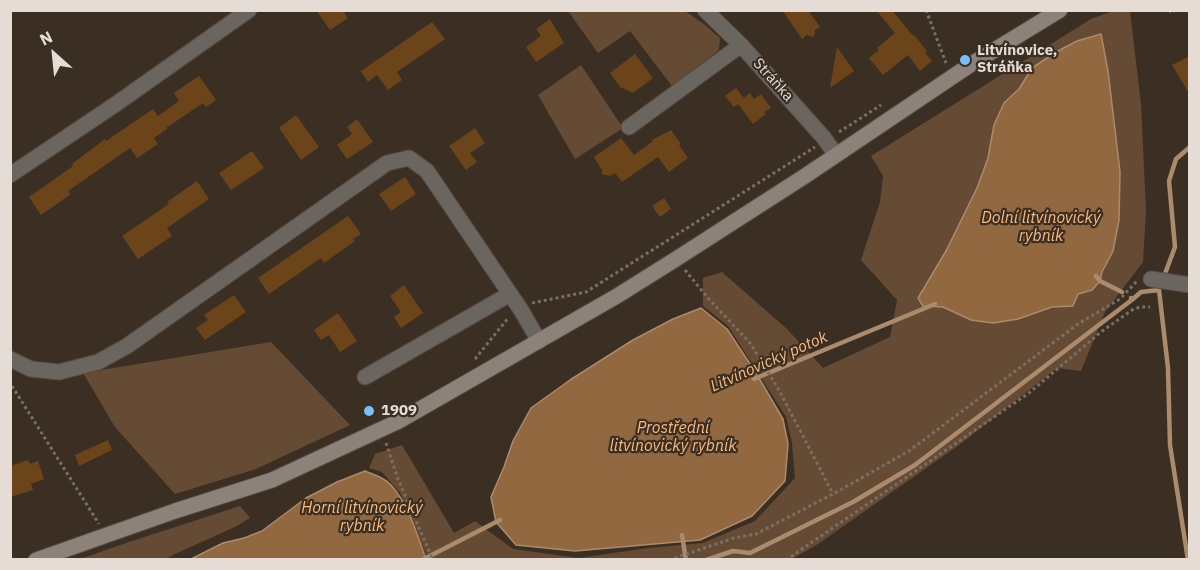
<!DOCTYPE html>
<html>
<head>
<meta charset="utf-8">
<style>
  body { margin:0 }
  #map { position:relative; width:1200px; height:570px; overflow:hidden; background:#3b2f24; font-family:"IBM Plex Sans",sans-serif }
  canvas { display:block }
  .frame { position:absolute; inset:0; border:12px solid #e4dcd5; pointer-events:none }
  .north { position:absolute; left:24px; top:24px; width:60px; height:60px; -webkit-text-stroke:4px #3b2f24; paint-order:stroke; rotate:333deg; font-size:16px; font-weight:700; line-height:24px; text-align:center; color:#e4dcd5 }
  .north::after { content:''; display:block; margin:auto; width:21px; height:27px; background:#e4dcd5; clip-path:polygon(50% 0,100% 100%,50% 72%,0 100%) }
</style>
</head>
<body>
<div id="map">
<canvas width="1200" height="570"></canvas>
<div class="frame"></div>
<div class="north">N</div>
</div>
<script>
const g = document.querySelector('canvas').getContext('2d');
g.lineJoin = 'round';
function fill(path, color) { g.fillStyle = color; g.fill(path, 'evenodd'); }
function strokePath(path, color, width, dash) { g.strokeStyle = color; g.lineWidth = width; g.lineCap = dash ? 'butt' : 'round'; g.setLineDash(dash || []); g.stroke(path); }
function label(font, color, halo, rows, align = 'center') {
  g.font = font + ' "IBM Plex Sans",sans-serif'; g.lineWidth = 4.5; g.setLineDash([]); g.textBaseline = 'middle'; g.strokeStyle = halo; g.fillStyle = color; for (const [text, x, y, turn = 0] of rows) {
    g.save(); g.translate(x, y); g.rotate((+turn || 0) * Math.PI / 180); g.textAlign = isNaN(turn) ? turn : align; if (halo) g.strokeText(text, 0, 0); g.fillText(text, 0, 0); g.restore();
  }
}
fill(new Path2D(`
  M568,11H685L705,25L720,38L719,50L672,86L630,31L598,53Z
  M1113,11H1130L1141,104L1146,211L1143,262L1105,312L1081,371L1057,368L959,445L818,544L792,559H428L400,493L382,472L369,468L375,454L402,445L454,533L475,521L513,549L579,558L648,548L703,543L755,521L795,478L792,443L786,417L728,326L703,306V278L722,272L787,329L823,368L890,337L897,300L861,260L880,202L883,176L871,156L1091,19ZM1101,34L1108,71L1113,113V251L1102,272L1100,281L1092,290L1078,293L1073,306L1052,307L1018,319L993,323L971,320L943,307L922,289L946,251L977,188L988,158L994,125L1004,103L1019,89L1032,68L1058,51L1076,41Z
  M581,65L623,128L575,159L538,95Z
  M271,342L350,425L256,469L175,494L115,427L83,373Z
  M240,506L250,518L237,526L175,554L166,559H80L129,542Z`), '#654b33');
const water = new Path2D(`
  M1101,34L1108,71L1120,172L1119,220L1113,251L1102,272L1100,281L1092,290L1078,294L1073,306L1052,307L1018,319L993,323L971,320L943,307L923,306L918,298L946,251L977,188L988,158L994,125L1004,103L1019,89L1032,68L1058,51L1077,41Z
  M701,308L727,329L756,373L783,419L788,444L785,481L752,516L700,540L575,551L516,545L496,522L491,497L504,467L513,441L531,408L570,380L633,340L673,319Z
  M365,471C374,475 384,477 391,485C409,505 417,535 426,559H191L223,543L244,538L262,531L306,498L337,482Z`);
fill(water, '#926840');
strokePath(water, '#ab8b6d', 1.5);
strokePath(new Path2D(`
  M1096,276L1100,281L1122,292
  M1163,279L1175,247L1169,181L1176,159L1190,147
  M1159,290L1168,368L1170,445L1188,560
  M1131,298L1133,299L1141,292L1159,290
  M754,379L935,304
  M682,535L686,560
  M422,560L500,520
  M706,560L733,551L750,553L853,502L915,465L1133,299`), '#ab8b6d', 4.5);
fill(new Path2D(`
  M316,10H343L348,18L330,30Z
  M782,10H808L820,27L815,30L814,37L807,35L802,39Z
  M876,10H892L913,36L914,35L927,51L925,53L932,61L920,71L908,55L883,75L869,58L879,50L877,48L895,33Z
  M550,19L564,43L536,62L526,47L541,36L536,29Z
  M432,22L445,39L397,72L402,80L388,90L377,75L368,82L361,71Z
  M837,47L854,71L830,88Z
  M635,54L653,78L633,93L620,87L610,73Z
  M1190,56V95L1172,65Z
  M199,76L216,100L206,107L203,103L166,128L167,129L154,138L158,144L137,158L130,148L68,191L71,194L41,215L29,197L73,166L72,164L105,139L106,141L153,109L158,116L179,101L174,93Z
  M736,88L744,98L750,93L754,99L761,94L771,108L764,112L766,114L753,124L738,104L734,107L725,96Z
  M296,115L319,147L301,160L279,128Z
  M357,119L373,142L347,159L337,145L352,134L347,127Z
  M475,128L485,143L470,153L477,162L466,170L449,146Z
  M671,130L681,144L679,145L688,158L669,172L658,157L622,182L615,173L610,176L602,174V170L594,157L621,138L634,155L653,141L652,140Z
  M252,151L264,168L231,190L219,173Z
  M405,177L416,194L391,211L379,194Z
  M197,181L209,199L167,228L172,236L138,259L122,236L169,204L167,202Z
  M664,198L671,209L660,217L652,206Z
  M348,216L361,234L353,239L355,241L324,263L321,258L269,294L258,278Z
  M404,285L423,313L401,328L394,317L401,312L390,296Z
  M234,295L246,312L205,340L196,328L208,320L204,315Z
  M338,313L357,341L340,352L329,335L321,340L314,330Z
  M108,440L112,450L79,466L75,455Z
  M28,460L30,464L38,461L44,479L31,484L33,490L10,497V466Z`), '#6b441a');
const street = new Path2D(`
  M705,10L741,45L824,138L836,155
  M629,127L741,45
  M10,175L116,104L249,10
  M1151,279L1190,285
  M10,359L31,369L59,372L98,362L127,346L387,163L409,158L427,171L521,310L539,341
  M365,377L510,294`);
const secondary = new Path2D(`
  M36,560L175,511L272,480L399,421L617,296L676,259L805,176L970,65L1060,10`);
strokePath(street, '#564b40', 17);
strokePath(secondary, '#564b40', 17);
strokePath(new Path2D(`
  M926,10L946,63
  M1169,10L1172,13L1175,10
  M839,132L881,105
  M685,270L707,297L750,343L779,390L833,494
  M532,303L586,292L815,147
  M475,359L509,317
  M12,386L99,524
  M386,443L398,479L433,560
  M669,560L734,538L756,534L833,494L909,451L1078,324L1120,299L1137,281
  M786,560L1029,393L1101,332L1132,310L1140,307H1150`), '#796f65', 3, [3, 3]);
strokePath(street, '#6b6560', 15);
strokePath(secondary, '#8c8279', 15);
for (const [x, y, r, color] of [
  [965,60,6,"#79bff8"],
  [369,411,6,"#79bff8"]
]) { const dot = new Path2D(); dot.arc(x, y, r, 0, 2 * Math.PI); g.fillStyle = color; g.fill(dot); strokePath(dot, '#3b2f24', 2); }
label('bold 15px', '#e4dcd5', '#3b2f24', [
  ["Litvínovice,",977,51],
  ["Stráňka",977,68],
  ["1909",381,411]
], 'left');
label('15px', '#e4dcd5', '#3b2f24', [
  ["Stráňka",773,80,48]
]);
label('italic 16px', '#fcbb7e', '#3b2f24', [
  ["Dolní litvínovický",1041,218],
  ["rybník",1041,236],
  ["Litvínovický potok",769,362,-24],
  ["Prostřední",673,428],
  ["litvínovický rybník",673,446],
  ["Horní litvínovický",362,508],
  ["rybník",362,526]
]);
</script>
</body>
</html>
